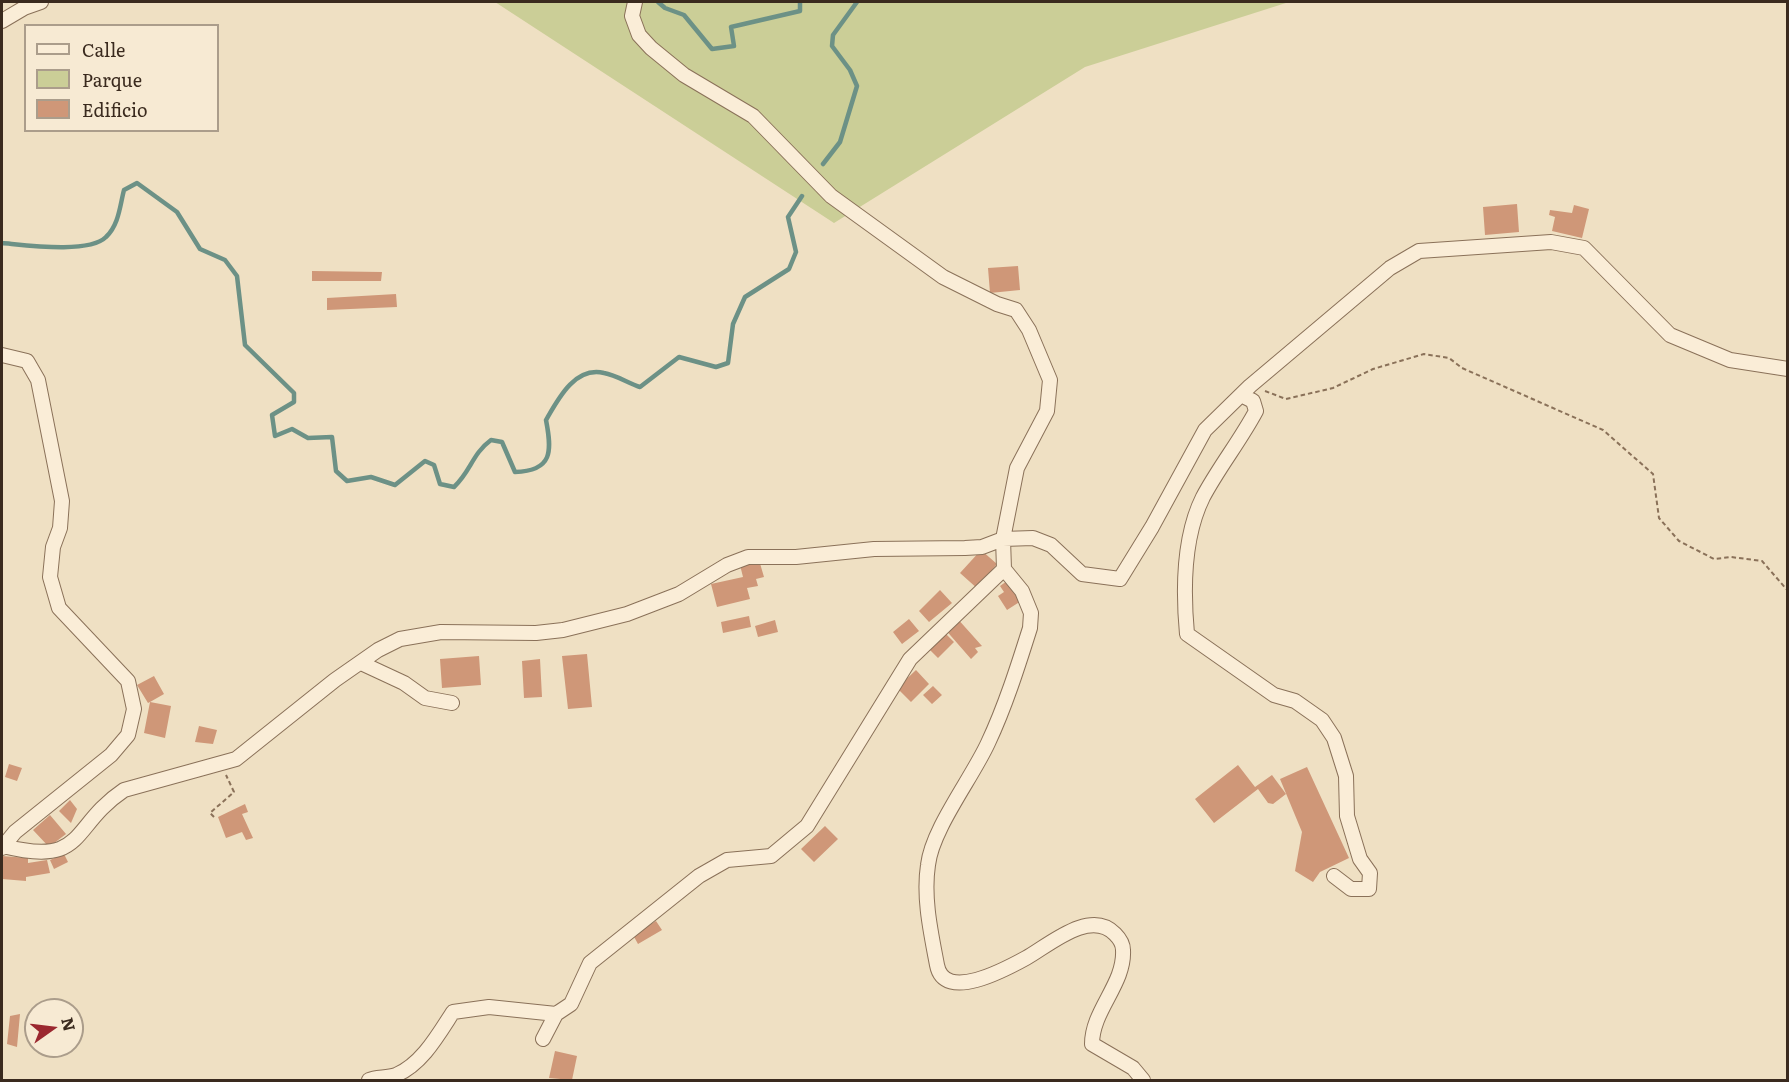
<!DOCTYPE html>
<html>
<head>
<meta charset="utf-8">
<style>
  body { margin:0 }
  #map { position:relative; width:1789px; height:1082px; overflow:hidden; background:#efe0c3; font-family:Literata,serif }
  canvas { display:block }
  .frame { position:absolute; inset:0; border:3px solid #3a2a1e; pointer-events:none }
  .legend { position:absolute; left:24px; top:24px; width:195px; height:108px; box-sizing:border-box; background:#f7ead3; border:2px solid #ab9d8b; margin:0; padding:8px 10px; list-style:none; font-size:18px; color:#3a2a1e }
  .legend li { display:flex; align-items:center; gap:12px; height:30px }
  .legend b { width:30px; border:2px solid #ab9d8b }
  .north { position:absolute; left:24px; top:998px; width:60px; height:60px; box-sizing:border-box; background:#f7ead3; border:2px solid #ab9d8b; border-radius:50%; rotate:76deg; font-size:16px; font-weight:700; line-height:24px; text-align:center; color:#3a2a1e }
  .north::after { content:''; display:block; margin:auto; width:21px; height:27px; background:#9b282f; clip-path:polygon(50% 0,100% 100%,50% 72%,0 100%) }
</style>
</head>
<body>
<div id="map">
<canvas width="1789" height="1082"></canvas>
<div class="frame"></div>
<ul class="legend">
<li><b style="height:8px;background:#faedd7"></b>Calle</li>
<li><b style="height:16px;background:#cbce97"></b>Parque</li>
<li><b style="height:16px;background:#cf9778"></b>Edificio</li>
</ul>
<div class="north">N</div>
</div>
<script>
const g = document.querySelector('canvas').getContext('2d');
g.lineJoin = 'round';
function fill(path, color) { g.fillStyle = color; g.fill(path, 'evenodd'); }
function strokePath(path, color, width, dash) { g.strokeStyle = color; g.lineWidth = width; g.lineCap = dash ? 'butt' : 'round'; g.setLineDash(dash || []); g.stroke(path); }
fill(new Path2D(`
  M495,2H1289L1085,67L834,223Z`), '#cbce97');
strokePath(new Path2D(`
  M658,2L665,8L684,15L712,49L734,46L731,27L800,11V2
  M823,164L840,142L857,86L850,70L832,46L833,35L857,2
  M2,243C25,245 89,254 106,237C119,225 120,205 124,190L137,183L177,212L200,249L225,260L237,276L245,345L294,393V402L272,415L275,436L292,429L308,438L332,437L336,471L347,481L371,477L395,485L425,461L434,465L440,484L454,487C471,471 472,454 491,440L502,442L515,472C553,471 552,451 546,420C558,399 575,366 604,373C616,375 628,383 640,387L679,357L716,367L728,363L733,324L745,297L789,269L796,252L788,217L802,196`), '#6c9186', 4.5);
fill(new Path2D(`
  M1517,204L1519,232L1485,235L1483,207Z
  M1574,205L1589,209L1582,238L1552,231L1555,217L1549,215L1550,210L1572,213Z
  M1018,266L1020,290L990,293L988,268Z
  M312,271L382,272L381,281H312Z
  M396,294L397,307L327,310V298Z
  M981,550L997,564L992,570L996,573L979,590L960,573Z
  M759,560L764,577L756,579L758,586L747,588L750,599L717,607L711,584L743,577L740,565Z
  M1007,581L1021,601L1007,610L998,596L1004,592L1000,586Z
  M940,590L952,603L929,622L919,611Z
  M749,616L751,627L723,633L721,622Z
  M956,617L982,646L975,648L978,652L971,659L944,628Z
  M909,619L919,631L902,644L893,632Z
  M775,620L778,632L758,637L755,626Z
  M941,629L954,642L938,658L925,645Z
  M587,654L592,707L568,709L562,656Z
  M479,656L481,685L442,688L440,659Z
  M540,659L542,697L524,698L522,661Z
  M916,670L929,684L911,702L897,688Z
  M154,676L164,694L150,702L171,706L165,738L144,733L150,702L148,703L137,685Z
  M933,686L942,695L932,704L923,695Z
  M199,726L217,730L213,744L195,742Z
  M9,764L22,768L17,781L5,777Z
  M1238,765L1255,787L1272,775L1286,794L1273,804L1268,803L1258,789L1214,823L1195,799Z
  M1307,767L1349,858L1320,872L1313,882L1295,871L1302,832L1280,779Z
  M70,800L77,809L71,823L59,811Z
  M245,804L248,812L242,814L253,838L246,840L242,832L226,838L218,817Z
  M50,815L66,834L49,847L33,830Z
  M825,826L838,839L814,862L801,849Z
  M64,854L68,862L54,869L50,860Z
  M2,856L28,858V863L47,860L50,873L26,877V881L2,879Z
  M656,921L662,930L638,944L633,935Z
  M20,1014L17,1047L7,1044L10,1016Z
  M555,1051L577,1056L572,1080L549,1078Z`), '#cf9778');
const minor = new Path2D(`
  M2,21L24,8L41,2
  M2,355L27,361L38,380L62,501L60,528L53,547L50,577L59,608L128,681L134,709L128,735L111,755L15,832L2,848
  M1241,395L1253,401L1256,411C1240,441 1219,467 1203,497C1183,537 1183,591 1187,634L1274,695L1295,701L1322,720L1334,738L1346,776L1347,816L1360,859L1370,873L1369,889H1351L1334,876
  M361,663L404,683L425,698L452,703
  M3,846C87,867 69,827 124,790L236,759L335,680L378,650L400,639L441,632L536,633L563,630L627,614L679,594L727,565L748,557H796L874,549L965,548L982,547L1003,539L1017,468L1047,411L1050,380L1029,330L1016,310L997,304L943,277L831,196L753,116L684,75L651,48L639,35L632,16L635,2
  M543,1039L556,1014L571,1004L590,963L699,876L727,860L771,856L807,826L910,659L1004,569
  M369,1080C376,1077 388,1078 396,1075C422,1064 438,1035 453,1012L489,1007L556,1014
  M1143,1080L1133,1068L1092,1044C1092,1010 1125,984 1123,950C1123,944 1119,938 1115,934C1090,908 1048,946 1026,958C1006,969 944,1003 937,965C931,933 923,898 928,865C932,829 972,778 988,743C1005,707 1018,666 1030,628L1031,613L1022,591L1004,569L1003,539L1033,538L1051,545L1082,574L1120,579L1152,527L1205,430L1250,386L1390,268L1419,251L1551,242L1584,248L1670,335L1730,360L1788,369`);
strokePath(minor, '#8a7159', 16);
strokePath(new Path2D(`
  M1265,391L1286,399L1333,388L1373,369L1424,354L1449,358L1462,368L1603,430L1653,474L1659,518L1679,541L1714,559L1731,557L1762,561L1788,591
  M214,817L210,813L234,792L226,775`), '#8a7159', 2, [4.5, 3]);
strokePath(minor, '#faedd7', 14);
</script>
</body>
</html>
